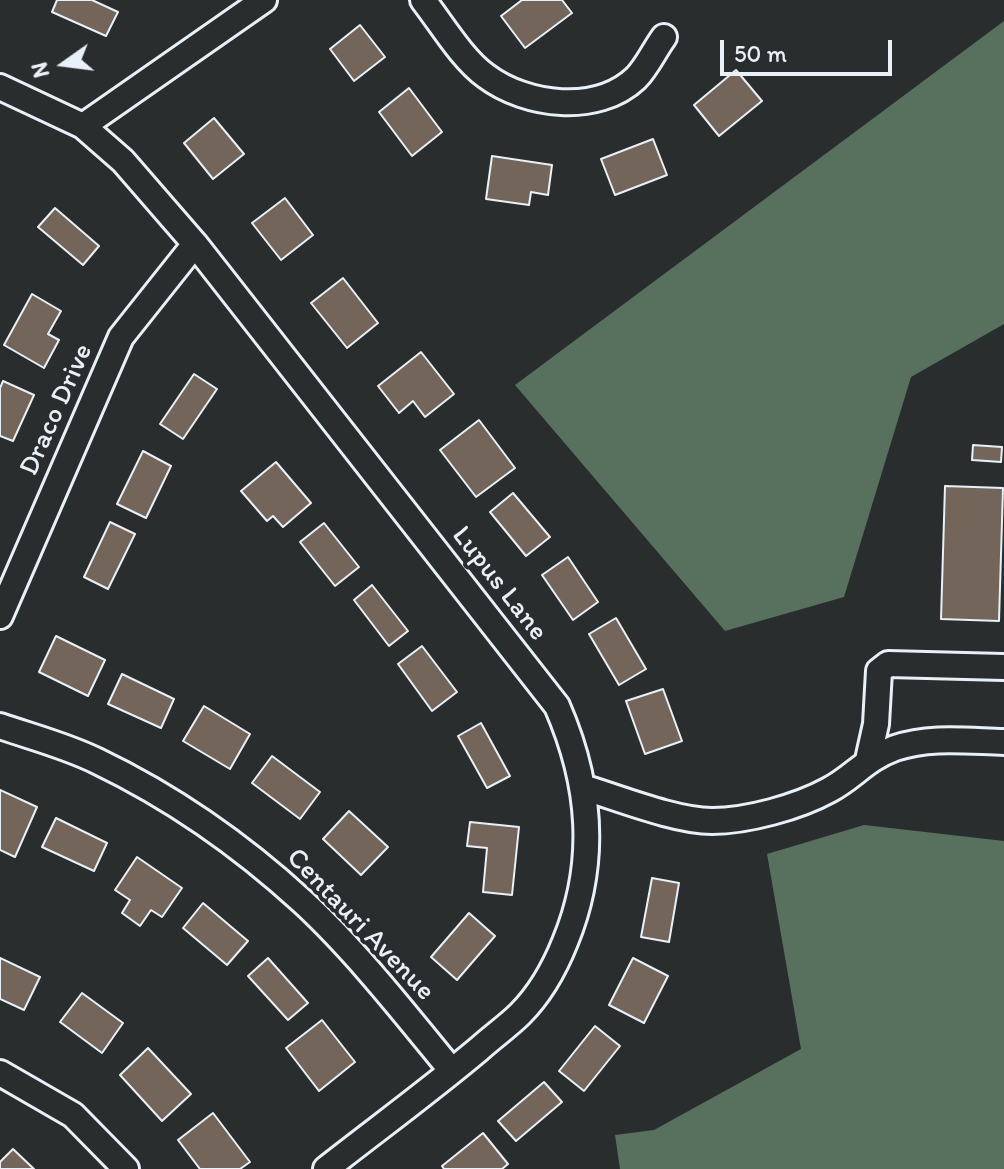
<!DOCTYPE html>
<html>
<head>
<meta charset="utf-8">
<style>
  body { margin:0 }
  #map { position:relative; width:1004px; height:1169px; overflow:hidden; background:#2a2d2e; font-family:Itim,sans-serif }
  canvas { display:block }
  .north { position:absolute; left:24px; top:24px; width:80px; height:80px; -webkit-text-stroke:6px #2a2d2e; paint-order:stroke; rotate:256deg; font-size:22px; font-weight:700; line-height:32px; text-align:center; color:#e8f1f8 }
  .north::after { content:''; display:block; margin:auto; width:28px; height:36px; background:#e8f1f8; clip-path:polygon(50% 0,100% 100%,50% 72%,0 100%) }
  .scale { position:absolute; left:720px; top:40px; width:172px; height:36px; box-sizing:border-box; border:4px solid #e8f1f8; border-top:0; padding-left:10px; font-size:24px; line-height:28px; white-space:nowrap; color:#e8f1f8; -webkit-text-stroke:6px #2a2d2e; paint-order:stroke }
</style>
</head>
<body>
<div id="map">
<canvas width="1004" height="1169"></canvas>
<div class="north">N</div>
<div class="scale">50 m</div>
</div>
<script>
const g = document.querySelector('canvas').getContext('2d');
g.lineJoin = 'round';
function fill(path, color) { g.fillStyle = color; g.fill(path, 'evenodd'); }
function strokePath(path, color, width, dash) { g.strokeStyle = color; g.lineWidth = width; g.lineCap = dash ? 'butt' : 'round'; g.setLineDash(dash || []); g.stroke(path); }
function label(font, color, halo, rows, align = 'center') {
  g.font = font + ' Itim,sans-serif'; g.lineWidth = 8; g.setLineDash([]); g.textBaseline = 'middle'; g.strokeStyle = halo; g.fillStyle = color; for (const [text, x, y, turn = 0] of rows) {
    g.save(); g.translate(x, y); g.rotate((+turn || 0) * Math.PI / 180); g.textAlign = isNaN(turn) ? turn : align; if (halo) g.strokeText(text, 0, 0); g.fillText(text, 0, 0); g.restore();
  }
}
fill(new Path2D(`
  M1004,21V324L911,377L844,597L725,631L515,385Z
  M864,825L1004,841V1169H620L615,1135L654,1130L801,1049L767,854Z`), '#58715e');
const building = new Path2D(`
  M57,0H92L118,12L106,36L52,12Z
  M522,0H562L572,13L525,48L501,16Z
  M360,25L385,57L354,81L330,49Z
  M736,70L762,101L719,136L694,105Z
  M409,88L442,132L412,156L379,112Z
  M214,118L244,154L213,179L184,143Z
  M653,139L667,175L615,195L601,159Z
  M492,156L552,165L548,195L531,192L529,205L486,199Z
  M285,198L313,235L281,260L252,223Z
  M55,208L99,246L83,265L38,227Z
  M343,278L378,323L347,348L311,303Z
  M32,294L61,311L48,334L59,340L44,368L4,345Z
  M421,352L454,394L425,417L413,401L399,413L378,386Z
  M194,374L217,389L183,439L160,424Z
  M3,381L34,395L13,441L0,436V388Z
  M479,420L515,468L476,497L440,450Z
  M973,445L1002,447L1001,462L972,460Z
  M143,451L171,466L146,518L117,504Z
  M276,462L311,503L283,527L273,516L267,521L241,491Z
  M945,486L1003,488L999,621L941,619Z
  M513,493L550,537L526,556L490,512Z
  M110,522L135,534L108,589L84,577Z
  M324,523L359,567L335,586L300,542Z
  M568,557L598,602L573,620L542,575Z
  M372,585L408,631L389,646L354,600Z
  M616,618L646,669L619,685L589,634Z
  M56,636L105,660L88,696L39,672Z
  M422,646L457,692L432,711L398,664Z
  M122,674L174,699L161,728L108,704Z
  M663,689L682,741L645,754L626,701Z
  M204,706L250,734L230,769L183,741Z
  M481,723L510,776L487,788L458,736Z
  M272,756L320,792L300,819L252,783Z
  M0,790L37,807L15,857L0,850Z
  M349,811L388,847L361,875L323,839Z
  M56,818L107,843L94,871L42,847Z
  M470,822L519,827L512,895L483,892L487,848L467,846Z
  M137,857L182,888L162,917L151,910L140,926L122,913L130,900L115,890Z
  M652,878L679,883L669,942L641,937Z
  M203,903L248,941L227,965L183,928Z
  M469,913L495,936L457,980L431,957Z
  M0,958L40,977L24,1010L0,999Z
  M268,958L308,1003L288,1020L248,976Z
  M633,958L668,976L644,1023L609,1005Z
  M82,993L123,1023L102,1053L60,1022Z
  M322,1020L355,1062L319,1091L286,1048Z
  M595,1026L620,1046L584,1091L559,1071Z
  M148,1048L191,1094L162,1121L120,1075Z
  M544,1082L562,1102L516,1141L498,1121Z
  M213,1113L250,1162L240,1169H200L178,1140Z
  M483,1133L508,1164L502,1169H444L442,1166Z
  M13,1149L34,1169H0V1162Z`);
fill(building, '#736559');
strokePath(building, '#e8f1f8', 2);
const minor = new Path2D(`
  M423,0C441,23 462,59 486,76C526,106 597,115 636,78C647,67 655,49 664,37
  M0,87L83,126L123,161L195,244L557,706C591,784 598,862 565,942C555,967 540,994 520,1014C508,1026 492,1037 479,1049C429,1091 377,1129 326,1169
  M83,126L264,0
  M0,616L121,337L195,244
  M0,726C32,737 67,746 97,761C172,797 242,846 303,902C356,951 406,1015 452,1071
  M868,760L876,724L879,671L888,664L1004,667
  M582,787C619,798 675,821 712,821C747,821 798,807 829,790C854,777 865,759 895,748C930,736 967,741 1004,742
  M0,1073L73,1115L126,1169`);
strokePath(minor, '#e8f1f8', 30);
strokePath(minor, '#2a2d2e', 24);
label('28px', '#e8f1f8', '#2a2d2e', [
  ["Draco Drive",57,410,-66],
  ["Lupus Lane",499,584,52],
  ["Centauri Avenue",360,925,46]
]);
</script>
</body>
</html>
